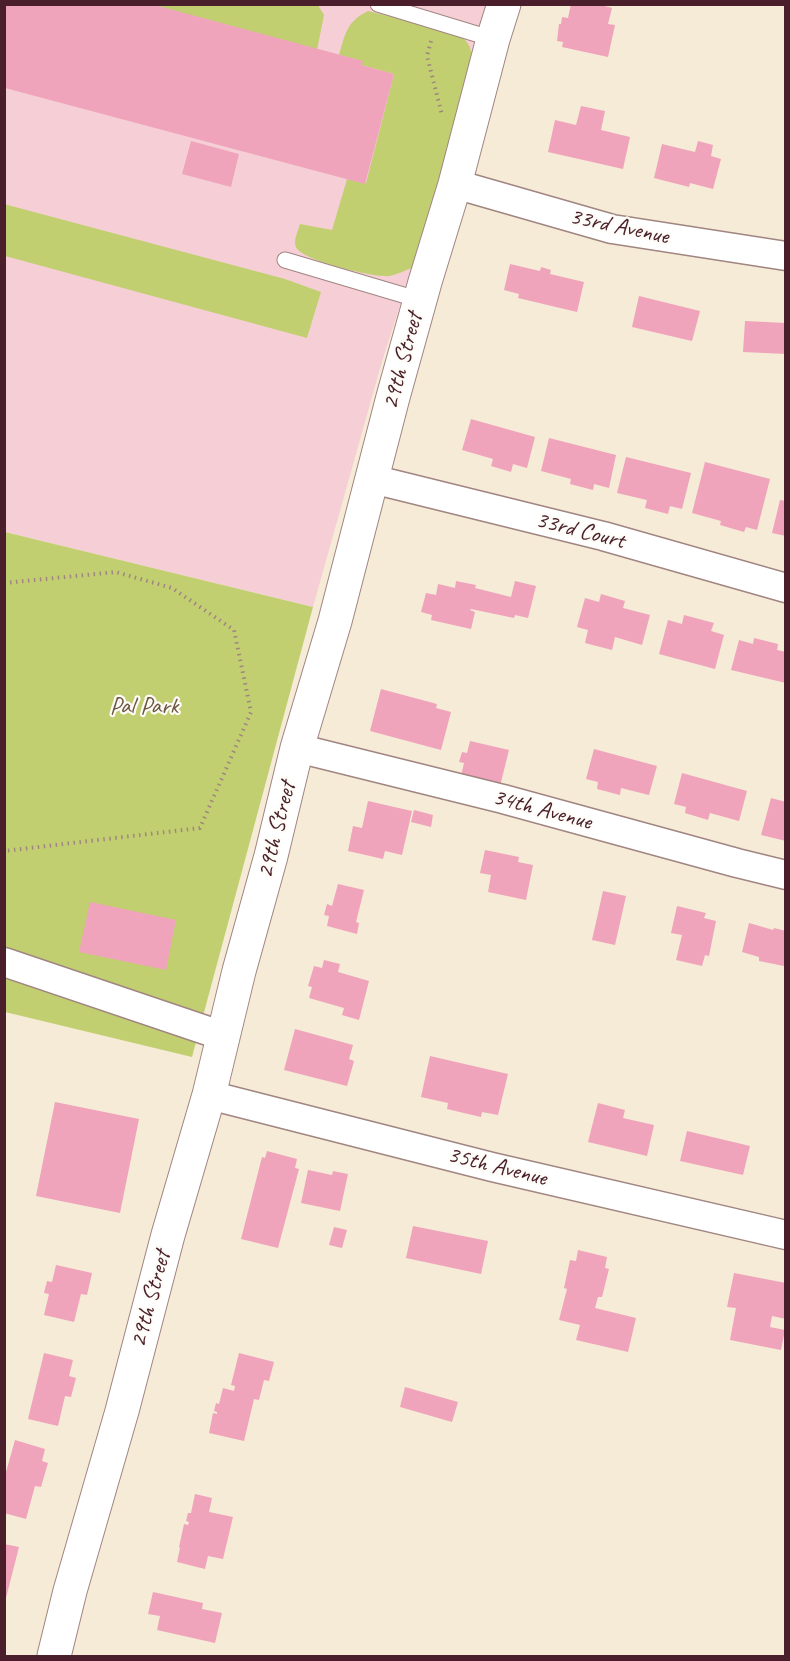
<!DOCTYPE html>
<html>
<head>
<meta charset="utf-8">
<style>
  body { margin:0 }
  #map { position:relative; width:790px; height:1661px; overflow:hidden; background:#f6ebd7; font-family:Caveat,sans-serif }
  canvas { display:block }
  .frame { position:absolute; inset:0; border:6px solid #4a1f2b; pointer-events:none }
</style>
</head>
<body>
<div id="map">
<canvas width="790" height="1661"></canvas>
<div class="frame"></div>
</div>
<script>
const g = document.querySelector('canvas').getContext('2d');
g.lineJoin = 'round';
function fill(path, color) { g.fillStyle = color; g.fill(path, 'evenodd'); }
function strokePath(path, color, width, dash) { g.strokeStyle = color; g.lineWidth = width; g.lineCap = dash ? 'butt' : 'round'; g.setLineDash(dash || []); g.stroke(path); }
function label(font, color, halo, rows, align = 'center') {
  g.font = font + ' Caveat,sans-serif'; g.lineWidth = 4.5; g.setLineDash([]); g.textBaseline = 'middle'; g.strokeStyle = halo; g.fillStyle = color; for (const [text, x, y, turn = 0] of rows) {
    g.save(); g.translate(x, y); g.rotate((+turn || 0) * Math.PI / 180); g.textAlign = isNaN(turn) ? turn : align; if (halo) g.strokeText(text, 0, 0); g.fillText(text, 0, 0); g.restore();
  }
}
fill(new Path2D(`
  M5,5H490L412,268L381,365L313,607L5,532Z`), '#f6cfd6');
fill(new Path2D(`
  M151,5H318L324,15L317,50Z
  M368,11L457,33C472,44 472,50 472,69L412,268C405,270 397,275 389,276C375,278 300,260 296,247C293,241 298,231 300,224L332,230L347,179L366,183L394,74L361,65L362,61L339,55C345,34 347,21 368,11Z
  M4,204L285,279L321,292L307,338L5,256Z
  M5,532L313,607L192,1057L5,1012Z`), '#c2cf71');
fill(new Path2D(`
  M5,4H151L363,61L361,65L394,74L365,184L5,88Z
  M571,4H597L612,8L608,24L615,25L608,57L562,47L563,42L557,41L559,24H561L562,17L568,18Z
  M581,106L605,111L601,130L630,137L623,169L548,152L555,120L576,125Z
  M191,141L239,154L231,187L182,174Z
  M698,141L713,145L711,156L721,159L713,189L690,183L689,187L654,178L662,144L695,152Z
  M510,264L540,271L541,267L551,270L550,274L584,282L577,312L518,298L519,294L504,290Z
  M639,296L700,311L692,341L632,327Z
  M745,321L786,323V354L743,352Z
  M471,419L535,437L527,468L513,464L511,472L491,466L493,459L462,450Z
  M549,438L616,455L609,488L594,484L593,490L570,484L571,479L541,471Z
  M626,457L691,473L682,509L670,506L668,514L645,508L647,500L617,493Z
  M705,462L770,479L757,530L746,527L744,532L720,525L721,521L692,513Z
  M780,500L786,501V536L772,533Z
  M456,581L476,585L475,588L511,597L515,581L536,586L528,618L515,615L514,618L471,609L470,610L475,612L471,629L431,620L432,615L421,612L426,593L436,595L438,584L455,588Z
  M601,594L625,601L623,608L650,615L642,645L615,637L612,650L585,643L588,630L577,627L585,598L599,602Z
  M684,615L714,623L711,631L724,635L715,669L659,654L668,620L682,624Z
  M754,638L778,644L777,650L786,652V683L731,670L739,640L753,644Z
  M381,689L437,704L436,708L451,712L441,750L370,731Z
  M470,741L509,750L500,786L461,776L464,763L459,762L462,752L467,753Z
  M594,749L657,766L649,795L621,788L620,795L597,789L598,782L586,779Z
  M682,773L747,791L739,821L710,813L708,820L685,813L686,807L674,804Z
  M771,798L786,802V841L761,835Z
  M368,801L412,811L402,855L385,851L383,859L348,851L353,826L362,828Z
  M414,810L433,815L431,827L411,822Z
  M485,850L519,857L518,862L533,865L526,900L488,892L491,875L480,873Z
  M338,884L364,890L356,922L359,923L357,934L327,926L329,916L324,915L327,904L332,906Z
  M603,891L626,896L615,945L592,940Z
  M90,902L176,920L166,970L79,952Z
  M677,906L706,913L704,918L716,921L709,956L705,955L702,966L676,960L682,935L671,933Z
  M749,923L773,930L774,928L786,931V964H784V966L759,961V957L742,952Z
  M324,960L340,964L338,972L369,981L359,1020L342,1015L344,1008L309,998L312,987L308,986L314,966L322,968Z
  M295,1029L353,1045L349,1059L354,1061L347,1086L284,1070Z
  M430,1056L508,1074L498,1115L482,1112L481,1117L447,1109L448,1103L421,1097Z
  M55,1102L139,1119L120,1213L36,1196Z
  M598,1103L625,1110L623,1118L654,1125L647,1156L588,1142Z
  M687,1131L750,1146L743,1175L680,1161Z
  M267,1151L297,1159L295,1168L299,1169L278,1248L241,1239L262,1157L265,1158Z
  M308,1170L332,1175L333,1171L348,1174L340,1211L301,1203Z
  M413,1226L488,1241L481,1274L406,1258Z
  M334,1227L347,1230L342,1248L329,1245Z
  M578,1250L607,1257L605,1268L609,1269L602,1297H598L595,1308L636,1318L628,1352L576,1340L580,1325L559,1320L567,1289L564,1288L570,1260L576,1261Z
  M56,1265L92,1273L87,1295L81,1294L74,1322L44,1315L49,1294L44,1293L47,1281L52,1282Z
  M734,1273L786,1283V1319L772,1316L770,1327L785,1330L781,1350L730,1340L736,1308L727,1307Z
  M44,1353L73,1360L69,1376L76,1378L71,1397L65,1396L58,1426L28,1419Z
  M239,1353L274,1362L269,1381L264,1380L259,1400L254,1399L244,1441L209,1433L213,1413L217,1414V1412L214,1411L216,1403L219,1404L223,1388L234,1391L235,1386L231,1385Z
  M405,1387L458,1402L452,1422L400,1407Z
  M15,1440L45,1449L42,1461L48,1463L41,1487L35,1486L26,1519L4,1513V1479Z
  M195,1494L212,1498L209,1512L233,1517L223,1559L208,1556L205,1569L177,1562L180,1548L179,1547L184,1524L188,1525L189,1522L186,1521L188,1513H191Z
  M4,1544L19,1547L5,1602H4Z
  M153,1592L203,1603L202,1609L222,1613L215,1643L157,1630L160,1616L148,1614Z`), '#efa4bb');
const service = new Path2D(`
  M378,4L493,39
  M285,260L420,300`);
const minor = new Path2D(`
  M455,184L612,229L786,256
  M372,479L603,536L786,588
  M297,748L503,799L737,863L786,875
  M4,962L223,1036
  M209,1095L492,1167L786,1235`);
const tertiary = new Path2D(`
  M54,1656L70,1591L122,1411L168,1235L209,1095L239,971L271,856L297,748L335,621L393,397L425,282L455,184L493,39L504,4`);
strokePath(service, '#a08581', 17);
strokePath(minor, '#a08581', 31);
strokePath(tertiary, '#a08581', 35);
strokePath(new Path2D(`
  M431,41L427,56L442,115
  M4,583L116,572L172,588L234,630L251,712L200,828L4,851`), '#a08581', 4, [1.5, 4.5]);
strokePath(service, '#fff', 15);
strokePath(minor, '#fff', 28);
strokePath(tertiary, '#fff', 33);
label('24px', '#4a1f2b', '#fdfcf7', [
  ["33rd Avenue",619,227,12],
  ["29th Street",403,361,-75],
  ["33rd Court",580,531,14],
  ["34th Avenue",542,810,15],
  ["29th Street",277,830,-76],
  ["35th Avenue",497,1167,14],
  ["29th Street",151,1299,-75]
]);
label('24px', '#6e5440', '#fdfcf7', [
  ["Pal Park",144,707]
]);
</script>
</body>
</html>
